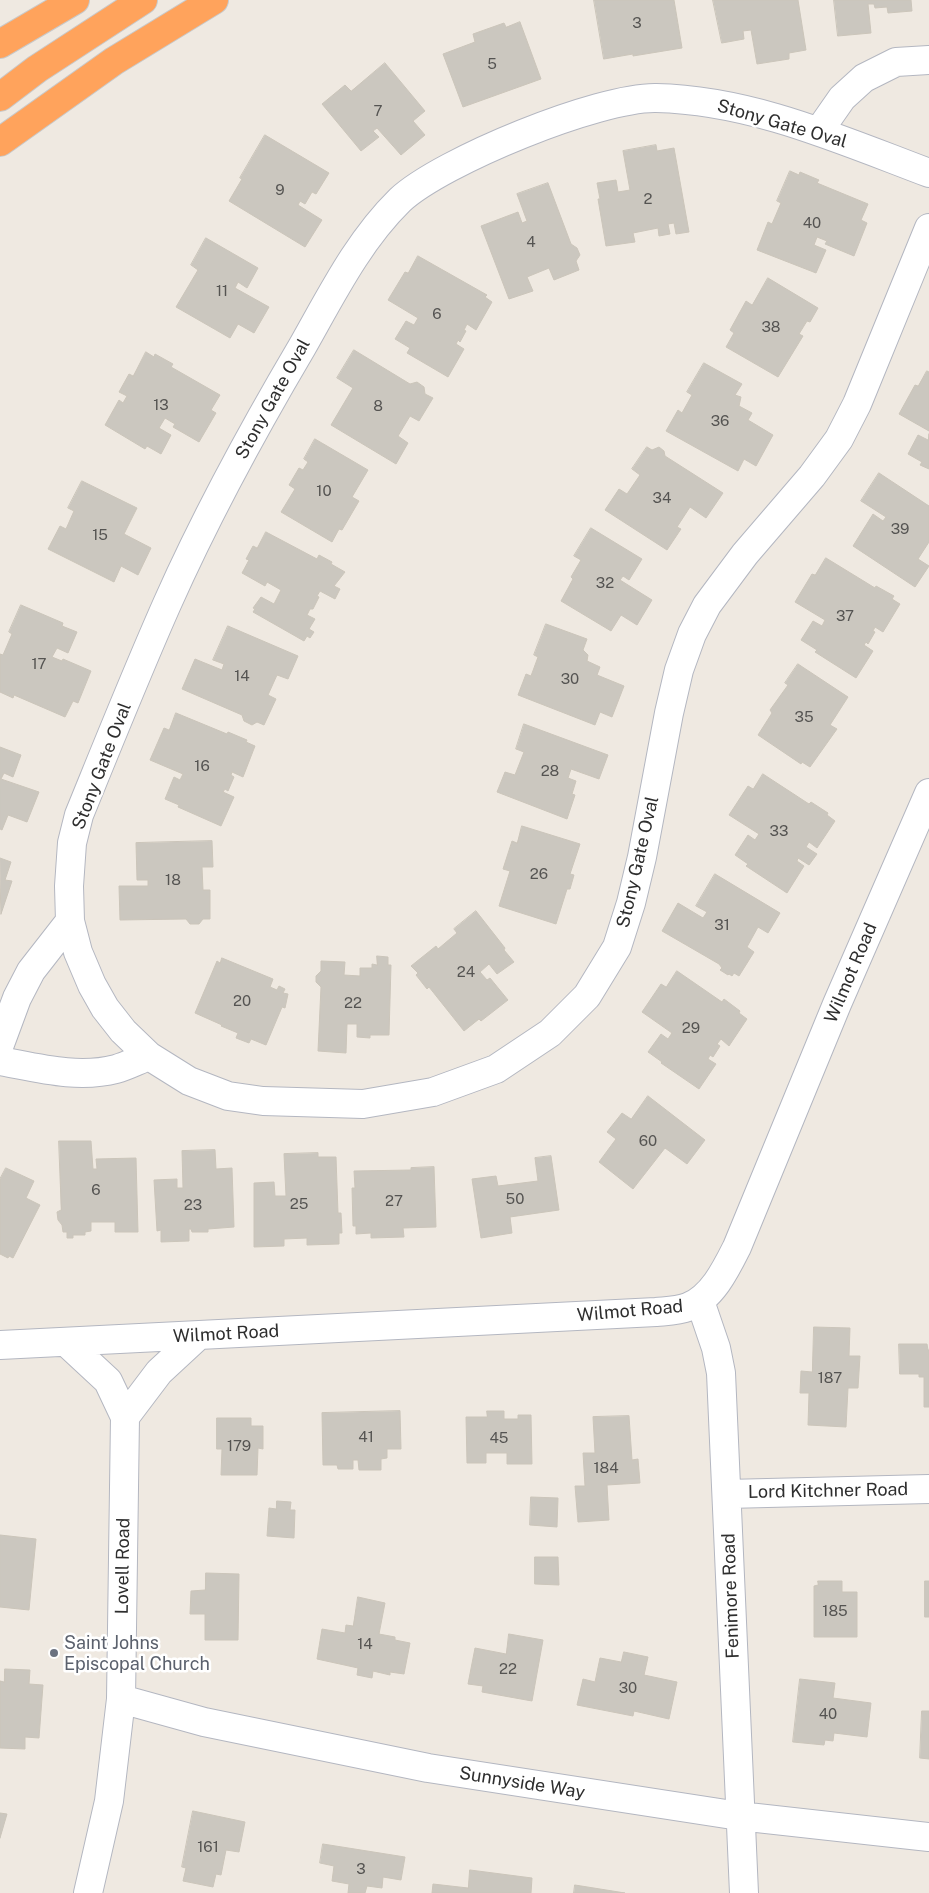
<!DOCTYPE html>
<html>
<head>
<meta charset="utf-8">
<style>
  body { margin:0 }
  canvas { display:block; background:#efe9e1 }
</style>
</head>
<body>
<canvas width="929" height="1893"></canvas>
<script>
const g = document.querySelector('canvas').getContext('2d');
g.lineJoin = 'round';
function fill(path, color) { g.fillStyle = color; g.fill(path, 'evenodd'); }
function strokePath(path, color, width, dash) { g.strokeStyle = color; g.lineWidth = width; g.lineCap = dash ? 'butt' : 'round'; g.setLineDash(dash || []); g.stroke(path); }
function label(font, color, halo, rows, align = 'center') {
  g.font = font + ' "Public Sans",sans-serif'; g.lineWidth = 5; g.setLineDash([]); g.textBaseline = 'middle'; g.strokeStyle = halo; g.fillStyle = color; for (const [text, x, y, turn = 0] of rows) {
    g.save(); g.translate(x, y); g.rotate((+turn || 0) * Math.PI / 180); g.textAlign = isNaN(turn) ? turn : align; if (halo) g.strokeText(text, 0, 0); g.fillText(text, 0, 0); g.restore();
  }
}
const building = new Path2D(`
  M594,0H674L682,48L633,56V54L604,59Z
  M713,0H798L806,50L789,53V59L757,64L751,30L743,31L744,39L722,43Z
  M834,0H911L912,11L888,13L887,7L875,8L874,4H868L871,33L838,36Z
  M520,22L541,79L463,107L443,54L475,42L473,34L504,23L506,27Z
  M385,63L425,111L413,121L425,135L401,155L377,128L373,131L379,137L361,151L322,104L345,85L351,91Z
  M265,135L329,173L316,194L312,192L305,204L300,201L298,205L322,220L305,247L229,201L242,179L240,178Z
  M656,145L657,151L674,148L689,232L676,234L674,223L668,224L670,234L659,236L658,228L633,233L635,242L606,246L598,199H600L597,183L616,180L618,192L630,190L623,151Z
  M790,171L799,175L800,172L819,180L817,183L868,204L861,220L867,223L854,256L825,244L827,241L817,237L814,245L826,250L816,273L757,250L768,222L772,224L781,203L777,201Z
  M548,183L571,244L577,248L580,255L576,261L579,270L554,280L549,268L527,277L533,291L509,299L481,226L518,212L522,223L527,221L517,194Z
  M206,238L258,268L247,288L238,282L235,288L269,307L254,333L238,324L230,338L176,307L198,270L191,265Z
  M418,256L487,295L485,297L492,302L476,330L467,324L464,330L466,331L460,342L458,340L456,344L464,349L448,377L407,353L410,348L395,339L406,321L414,325L418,318L388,300L405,272L408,273Z
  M768,278L818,308L810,322L807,321L799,334L803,336L778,377L726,347L734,333L730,330L746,301L752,305Z
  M354,350L410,384L417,382L424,387L425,394L433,398L419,421L410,416L398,436L408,443L396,464L331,425L353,388L337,378Z
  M146,352L154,357L155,354L173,364L171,367L220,395L211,410L216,413L199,442L173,427L175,424L165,418L159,428L171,435L161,454L147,446L145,449L105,425L119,400L123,403L127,396L119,392L129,374L133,376Z
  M704,363L742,384L735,395L741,397L739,406L752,413L748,420L773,435L756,466L744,459L738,471L666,431L678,410L682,413L692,395L687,392Z
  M927,371L929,372V431L899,414L915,385L918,386Z
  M929,434V469L920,465L922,462L908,454L918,435L928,440Z
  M315,439L368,470L352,497L359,501L342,530L339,529L332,542L281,512L295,489L289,485L299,468L303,470L308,462L304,459Z
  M647,447L652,450L659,447L664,451L665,456L723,493L706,518L690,507L677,527L681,529L667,550L605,510L619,489L627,494L640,475L632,469Z
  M879,473L929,506V542L918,559L929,566L915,587L853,546L873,514L883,521L886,517L861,501Z
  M82,481L137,508L124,534L151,548L138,575L121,566L114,582L48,549L60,526L66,529L74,511L68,508Z
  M591,528L642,559L629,580L623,576L620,580L652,600L637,625L621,615L611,631L561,601L573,579L571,577L581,560L574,556Z
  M266,532L317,559L319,555L332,562L331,564L345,572L334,586L340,589L335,599L320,591L317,596L319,597L313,609H310L307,615L315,619L309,629L314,632L310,638L307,636L304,641L253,612L255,609L253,608L261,597L274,604L281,590L267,582L265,586L242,573L249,560L246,559L253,546L257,548Z
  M826,558L875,588L876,586L894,596L892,599L900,604L883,632L875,627L873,631L875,632L868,644L866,642L864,645L873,651L856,678L815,652L817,650L801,640L813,621L822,626L825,620L795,602L812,574L815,575Z
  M21,605L63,623L62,626L77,632L68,653L57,648L52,657L62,661L63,659L91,671L78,703L73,701L65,717L14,695L13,698L0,692V654L3,655L12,634L9,632Z
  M546,624L587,639L583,650L588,655L587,661L600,667L597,675L624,686L612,717L600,712L595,725L518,695L526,674L531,676L538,657L534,655Z
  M228,626L298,656L288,679L277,675L268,695L276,699L264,725L257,722L252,725L244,721L242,715L182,689L195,659L222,670L224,664L213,660Z
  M798,664L848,697L830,725L837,729L810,767L802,762L801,764L758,735L772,713L770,710L788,685L785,683Z
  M176,713L227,734L228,732L247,740L246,742L255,746L243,777L232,772L231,775L234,777L228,791L225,789L223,792L234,797L221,826L178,807L179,805L165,799L174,777L180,780L183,774L150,760L164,728L169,730Z
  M524,724L608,755L599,779L571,769L568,778L576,781L572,794L575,795L567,819L497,792L505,772L515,775L524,752L516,749Z
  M0,747L21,755L13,777L4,773L1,779L39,792L27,822L8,815L2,830L0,829Z
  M763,774L809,804L811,802L828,813L827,815L835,821L817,848L809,842L806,847L817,854L809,865L798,858L797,861L804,866L787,893L746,866L748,864L735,855L748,835L755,840L759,834L729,815L748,786L753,789Z
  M522,826L580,844L570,874L574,875L570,889H567L556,924L499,906L510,871L503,869L512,841L517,843Z
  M212,841L213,867H202L203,890H210V919H203L199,924H190L186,919L120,920L119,886H148V880H137L136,843Z
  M0,858L11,862L5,880L12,881L1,914Z
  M715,874L780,913L768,933L758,927L747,947L754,952L739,976L734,973L732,976L729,974L728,975L720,970L722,968L719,964L662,931L678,903L703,918L707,912L696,906Z
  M476,911L505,948L504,950L514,962L497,974L489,964L480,972L487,980L490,978L508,1000L481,1021L479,1019L464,1031L429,987L427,989L416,975L418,973L411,966L436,946L438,949L457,933L454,929Z
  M377,956L388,957V965H391L389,1035H370V1038L357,1037V1024H347L346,1053L318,1051L321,987L316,982V976L321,971V961L345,962L344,975L360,976V968H372V964L377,965Z
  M222,958L273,979L270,987L277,990L279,986L285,989L283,993L288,994L285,1008L282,1007L266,1045L251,1039L249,1043L236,1038L238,1033L221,1026L222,1025L195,1013L217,961L220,963Z
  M677,971L722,1002L724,999L740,1011L739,1013L747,1019L729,1046L721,1039L717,1044L720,1046L713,1057L710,1055L708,1059L716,1064L699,1089L661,1063L662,1062L648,1052L661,1034L668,1039L672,1033L642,1012L661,984L666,987Z
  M648,1096L705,1140L687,1164L665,1148L633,1189L599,1162L616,1139L607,1132L622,1113L631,1119Z
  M59,1141H91L93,1169H97L96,1159L136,1158L138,1232H115V1222H91V1231L85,1232V1235H73V1238H67V1232H63L62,1225L58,1220L57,1212L61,1210Z
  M215,1150L216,1169L232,1168L234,1227L208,1229V1232H192L191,1229H189V1241L161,1242V1230L157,1231L154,1180L177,1179V1188H183L182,1151Z
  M318,1153V1157H336L338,1213H341L342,1233H339V1244L307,1245V1238L284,1239V1246L254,1247V1183L274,1182L275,1196H286L284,1154Z
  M551,1156L559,1210L510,1217L512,1233L481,1238L472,1179L496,1176L498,1186L538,1181L535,1158Z
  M434,1167L436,1227L403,1228L404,1237L371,1238V1233L356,1234V1226H353L352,1188H355L354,1171L411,1170V1168Z
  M6,1168L34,1181L26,1198L40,1205L13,1258L9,1256L8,1258L0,1254V1179Z
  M814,1327L850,1328L849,1356H860L858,1388H848L846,1427L808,1425L809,1393H800L801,1371L812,1372Z
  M899,1344H927L928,1350H929V1407H924V1377H919V1374H900Z
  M400,1411L401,1449H387V1458L381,1459V1470H359L358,1460H353V1469H338L337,1465H323L322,1413Z
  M487,1411H504V1419H518V1415H531L532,1464H507V1453H486V1463H467L466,1417H487Z
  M629,1416L632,1460L638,1459L640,1483L607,1485L609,1520L578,1522L575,1486H585L583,1453H595L593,1417Z
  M217,1418H251V1426H263V1449L258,1448L257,1475H221L222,1449H217Z
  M531,1497L558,1498L557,1527L530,1525Z
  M277,1501L291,1502L290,1510H295L294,1538L267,1536L269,1508L276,1509Z
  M0,1535L36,1539L29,1610L0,1607Z
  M535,1557H558L559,1585L535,1584Z
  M206,1573L239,1574L238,1640H205V1614H190L191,1591L205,1590Z
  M818,1581H842V1592H857V1637H814V1586L818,1585Z
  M925,1581H929V1617H925Z
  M358,1597L385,1603L379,1634L395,1637V1640L410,1643L404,1674L390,1672V1675L373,1671L372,1678L357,1675L358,1668L317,1659L322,1629L345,1633L346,1625L353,1626Z
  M509,1634L543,1640L532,1701L482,1692L483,1686L468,1684L475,1648L506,1654Z
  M624,1652L648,1657L644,1675L677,1682L669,1719L634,1711L633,1716L577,1705L583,1679L595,1682L600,1658L621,1662Z
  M5,1669L30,1670L29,1684L43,1685L39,1738L25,1737V1749L0,1748V1681L4,1682Z
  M800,1679L835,1683L833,1698L871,1703L867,1737L834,1733L833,1741L825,1740L824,1745L793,1742Z
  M922,1711H929V1759L920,1758Z
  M193,1811L245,1822L239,1852L226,1850L221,1875L216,1874L213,1887L183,1881L186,1868L182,1867Z
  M0,1813L7,1814L0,1838Z
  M323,1844L405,1857L401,1880L383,1877L382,1888L367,1886L365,1893H348L349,1884L332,1881L334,1866L320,1863Z
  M470,1870L532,1878L531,1893H432L433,1884L468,1888Z
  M575,1885L625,1893H574Z`);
fill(building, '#cbc7bf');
strokePath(building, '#cbc5ba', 1);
const minor = new Path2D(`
  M819,131L842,98L864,78L896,62L929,60
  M929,173C841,140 752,100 656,98C599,97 442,161 400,200C358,241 331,296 302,347C253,430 206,516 167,604C136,674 108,744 79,815L72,843L69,886L70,921L78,952L92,985L105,1008L123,1031L149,1056L189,1081L228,1096L263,1101L363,1104L433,1092L496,1069L550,1033L587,996L617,947L631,903L642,857L669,713L679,670L692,634L707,605L745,554L812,476L839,439L857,404L929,228
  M0,1044L17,998L31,971L70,921
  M0,1061C38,1068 78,1079 116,1069C127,1066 138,1060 149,1056
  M700,1301L716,1348L721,1373L744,1893
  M66,1342L108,1381L125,1417L121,1699L109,1801L88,1893
  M0,1345L656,1312C666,1311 678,1311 688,1307C712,1298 726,1269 737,1247L837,1004L929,793
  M125,1417L159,1372L199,1335
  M727,1494L929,1489
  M121,1699L204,1722L428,1768L739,1816L929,1837`);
const highway = new Path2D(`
  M0,44L75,0
  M0,97L37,69L143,0
  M0,142L114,61L214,0`);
strokePath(minor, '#b4b7c1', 30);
strokePath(highway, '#c9c9c9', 30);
strokePath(minor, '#fff', 28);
strokePath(highway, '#ffa35c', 28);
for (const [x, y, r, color] of [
  [54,1653,5,"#6b7280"]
]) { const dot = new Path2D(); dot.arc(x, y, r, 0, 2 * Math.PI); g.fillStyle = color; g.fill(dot); strokePath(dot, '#fff', 2); }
label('15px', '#555452', null, [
  ["3",637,23],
  ["5",492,64],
  ["7",378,111],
  ["9",280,190],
  ["2",648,199],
  ["40",812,223],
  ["4",531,242],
  ["11",222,291],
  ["6",437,314],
  ["38",771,327],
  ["13",161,405],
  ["8",378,406],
  ["36",720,421],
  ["10",324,491],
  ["34",662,498],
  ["39",900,529],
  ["15",100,535],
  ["32",605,583],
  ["37",845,616],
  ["17",39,664],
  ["14",242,676],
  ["30",570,679],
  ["35",804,717],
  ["16",202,766],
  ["28",550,771],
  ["33",779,831],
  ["26",539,874],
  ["18",173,880],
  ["31",722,925],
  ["24",466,972],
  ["20",242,1001],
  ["22",353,1003],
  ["29",691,1028],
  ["60",648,1141],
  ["6",96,1190],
  ["50",515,1199],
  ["27",394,1201],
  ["25",299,1204],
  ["23",193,1205],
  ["187",830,1378],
  ["41",366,1437],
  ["45",499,1438],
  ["179",239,1446],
  ["184",606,1468],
  ["185",835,1611],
  ["14",365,1644],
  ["22",508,1669],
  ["30",628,1688],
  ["40",828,1714],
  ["161",208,1847],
  ["3",361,1869]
]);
label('18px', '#2e2e2e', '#fff', [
  ["Stony Gate Oval",782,124,16],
  ["Stony Gate Oval",273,399,-61],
  ["Stony Gate Oval",102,766,-69],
  ["Stony Gate Oval",638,862,-77],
  ["Wilmot Road",851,973,-67],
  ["Wilmot Road",630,1311,-5],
  ["Wilmot Road",226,1334,-3],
  ["Lord Kitchner Road",828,1491,-1],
  ["Lovell Road",123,1566,-89],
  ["Fenimore Road",731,1596,-92],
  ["Sunnyside Way",522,1783,9]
]);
label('18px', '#5b616d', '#fff', [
  ["Saint Johns",64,1643],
  ["Episcopal Church",64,1664]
], 'left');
</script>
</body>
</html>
